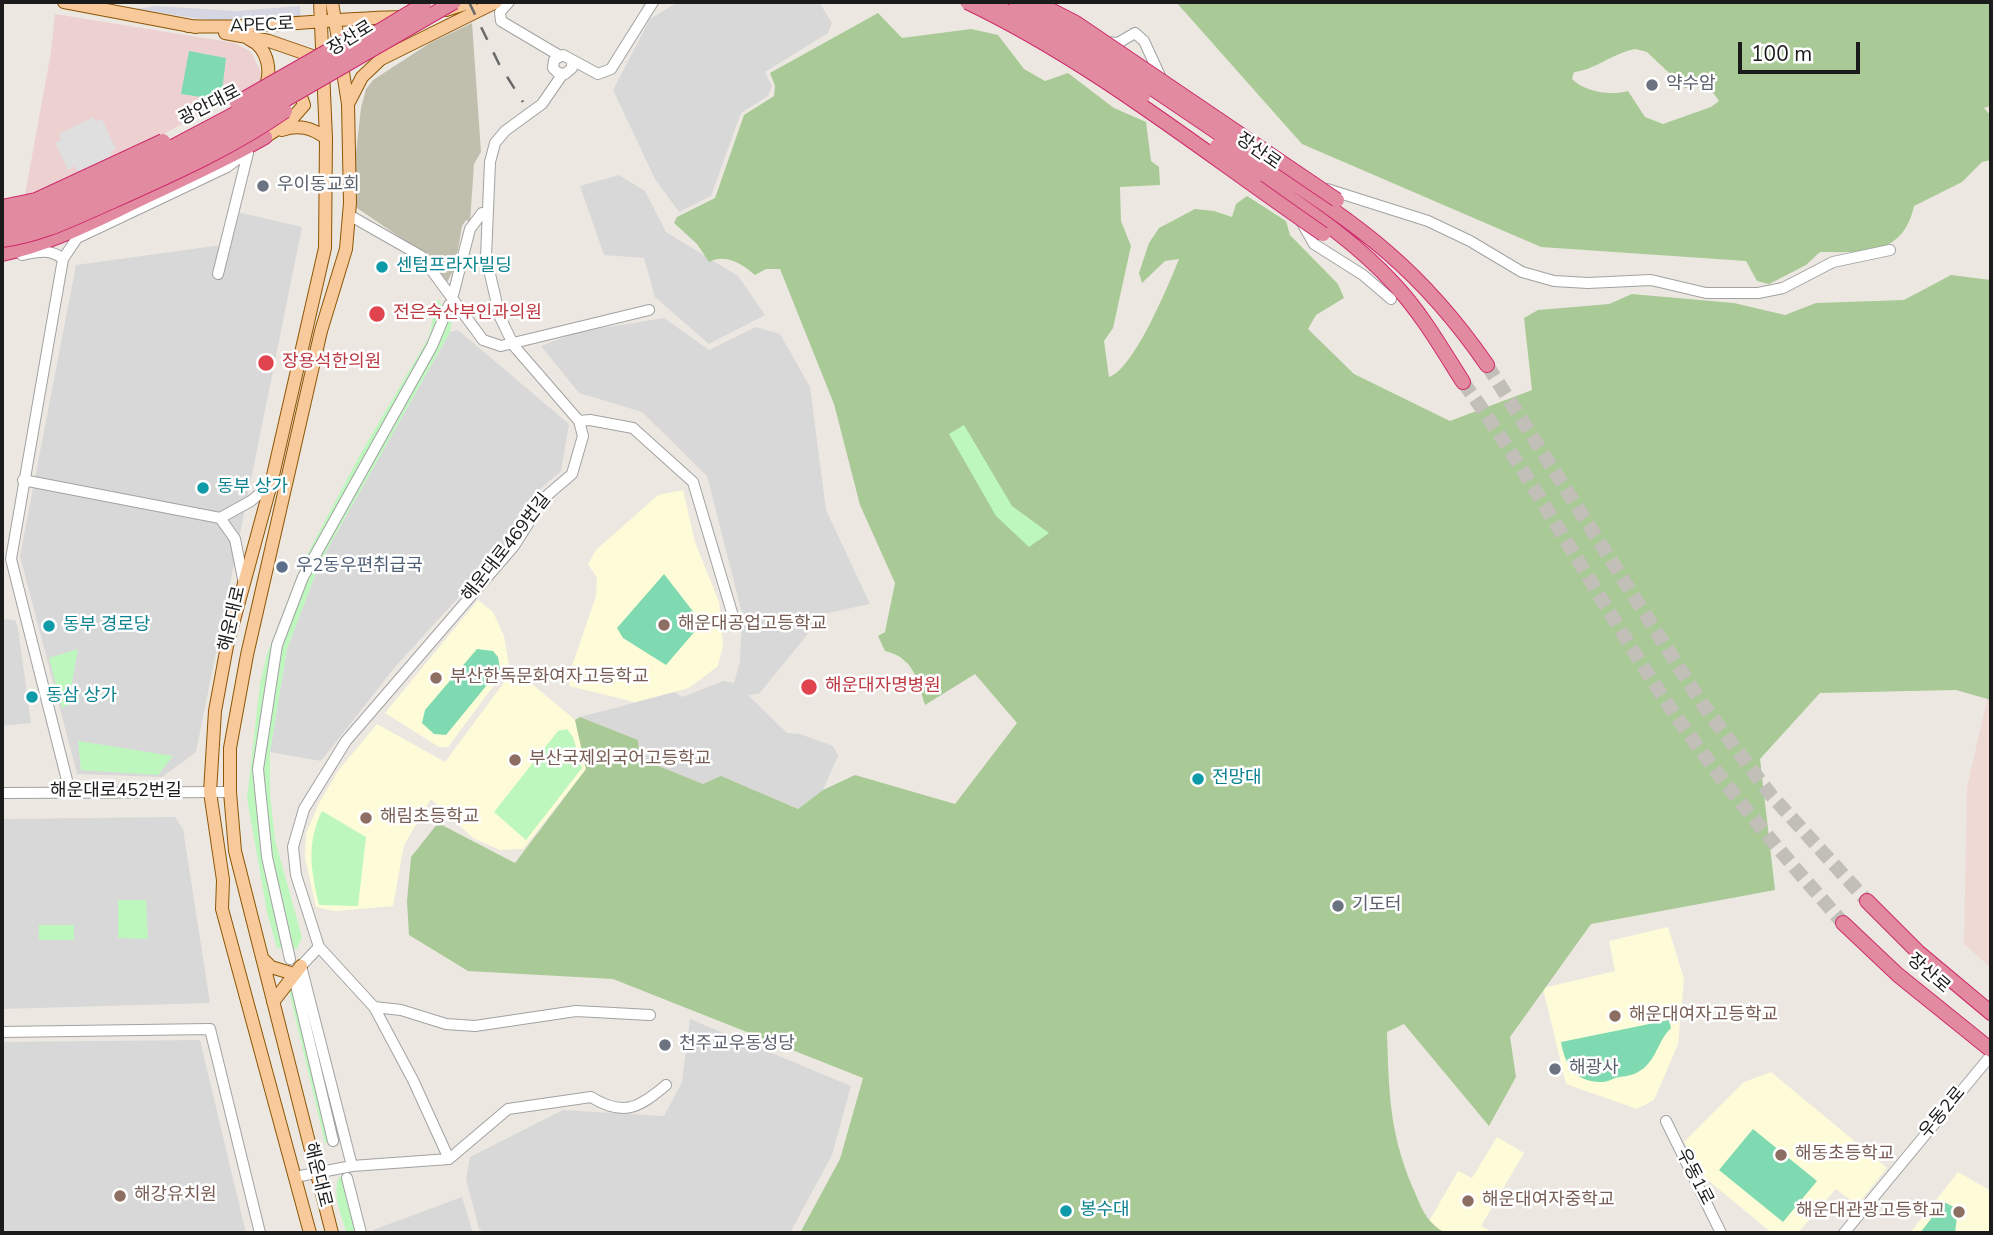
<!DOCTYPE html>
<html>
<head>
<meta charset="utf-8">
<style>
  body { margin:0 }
  #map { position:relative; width:1993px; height:1235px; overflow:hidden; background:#ece8e1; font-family:"Nunito Sans",sans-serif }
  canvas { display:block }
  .frame { position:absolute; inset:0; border:4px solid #1b1b1b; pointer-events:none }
  .scale { position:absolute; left:1738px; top:42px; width:122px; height:32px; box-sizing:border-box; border:4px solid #1b1b1b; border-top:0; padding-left:9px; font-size:21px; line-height:24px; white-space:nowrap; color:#1b1b1b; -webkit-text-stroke:5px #fff; paint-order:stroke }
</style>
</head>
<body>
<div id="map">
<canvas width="1993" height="1235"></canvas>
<div class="frame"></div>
<div class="scale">100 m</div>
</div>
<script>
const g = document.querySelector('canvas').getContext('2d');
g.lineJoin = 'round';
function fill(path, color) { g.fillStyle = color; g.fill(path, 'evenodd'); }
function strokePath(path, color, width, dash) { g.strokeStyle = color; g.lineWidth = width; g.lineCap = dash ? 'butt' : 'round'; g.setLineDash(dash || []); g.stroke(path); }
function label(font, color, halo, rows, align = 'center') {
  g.font = font + ' "Nunito Sans","Noto Sans KR",sans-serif'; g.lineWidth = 5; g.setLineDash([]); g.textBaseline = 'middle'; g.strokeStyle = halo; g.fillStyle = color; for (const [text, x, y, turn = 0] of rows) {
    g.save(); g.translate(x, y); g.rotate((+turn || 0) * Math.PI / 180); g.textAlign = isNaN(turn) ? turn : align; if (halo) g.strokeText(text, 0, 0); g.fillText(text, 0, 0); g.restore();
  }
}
fill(new Path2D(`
  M678,2H819L832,23L828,33L765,72L772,86L768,96L741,113L711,196L679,212L655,179L613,90L650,19Z
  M619,175L645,191L666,232L738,276L765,315L709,344L655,297L644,258L604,255L580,186Z
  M237,212L302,227L196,752L162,777L77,774L20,556L76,265L229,244Z
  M664,318L709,350L756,327L780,334L810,387L826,510L870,604L824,614L759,694L748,695L787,733L800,734L833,746L838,756L823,790L798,809L721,777L703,784L638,758V740L580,717L675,692L682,697L724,681L734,683L740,662L742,613L707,476L642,412L579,393L541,346L577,332Z
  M458,330L569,424L561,471L536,493L507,544L395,667L321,761L270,752L287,649L320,562L450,332Z
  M2,619L15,620L18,628L31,723L2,726Z
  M175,817L183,829L210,1003L2,1009V819Z
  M690,1019L851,1086L832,1155L790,1233H486L479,1229L466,1179L470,1157L563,1110L664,1116L682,1082Z
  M200,1040L246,1233H2V1042Z
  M462,1197L473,1233H374L373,1230Z`), '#d9d8d8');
fill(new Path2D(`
  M55,14L235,43L251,52L265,80L158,137L24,200L51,52Z`), '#edd0d0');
fill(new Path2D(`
  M683,490L695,542L719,602L723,645L718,666L689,688L635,702L569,686L572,666L596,596L597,578L588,564L596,550L658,495Z
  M478,600L493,612L504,636L509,665L448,747H439L385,713Z
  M514,669L575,720L586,769L523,849L500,850L473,838L431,799L404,845L393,906L335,911L316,907L305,858L306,834L319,803L338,771L377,724L445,762Z
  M1668,927L1684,979L1678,1044L1654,1100L1637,1109L1566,1084L1543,988L1615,971L1609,941Z
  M1771,1072L1887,1168L1857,1205L1836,1189L1798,1233H1772L1703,1176L1684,1142L1744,1082Z
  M1497,1137L1524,1153L1481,1226L1493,1233H1445L1428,1223L1458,1171L1472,1178Z
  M1958,1172L1991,1191V1233H1910Z`), '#fefbd8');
fill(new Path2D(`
  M1991,682V968L1964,944L1967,787Z`), '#eed9d4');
fill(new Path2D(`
  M472,23L481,152L474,164L470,222L466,220L462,226L455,267L446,284L439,276L432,259L357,208L355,162L361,108L366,89L373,80L430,43Z`), '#c0bfad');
fill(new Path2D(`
  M1176,2H1991V106L1984,108L1991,116V160L1982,162L1962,182L1914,206C1903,257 1863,252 1820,252L1806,265L1769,284L1757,281L1746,261L1541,247L1302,144ZM1635,49L1647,52L1685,88C1701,86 1710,86 1719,101L1711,107L1663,124L1645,117L1628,91C1610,96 1585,92 1572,79L1574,72C1595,70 1613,53 1635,49Z
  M878,13L902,38L971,29L998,35L1024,69L1045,81L1068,73L1114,108L1146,122L1151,161L1159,167L1160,185L1120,187L1121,221L1131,246L1113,328L1104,341L1109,377C1134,369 1168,286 1179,259L1165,261L1142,283L1139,273L1149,243L1159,228L1195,209L1214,211L1232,217L1236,204L1247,196L1286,221L1290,235L1338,284L1344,298L1316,315L1308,329L1354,374L1450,421L1532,390L1524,318L1538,310L1609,304L1632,294L1734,303L1785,315L1816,303L1904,300L1951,275L1991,280V700L1956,690L1820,693L1760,759L1775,890L1591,924L1510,1037L1516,1077L1489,1126L1404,1024L1387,1032C1389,1092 1389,1130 1412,1186C1422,1208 1424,1220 1445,1233H800L840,1159L863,1078L613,979L468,971L409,935L407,901L411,857L438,823L515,863L586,769L575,720L580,717L638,740L639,758L703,784L721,776L798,809L823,790L855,775L955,804L1017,723L975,674L925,705C917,679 914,658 885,651L878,636L885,632L895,583L860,505L834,404L780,269H766L755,275C742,264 726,253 709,262L697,244L674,223L677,217L715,198L744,115L774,96L775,86L770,73Z`), '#a9ca96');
fill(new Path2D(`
  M437,299C446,310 455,317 450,332L320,562L287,649L270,752V794L275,840L302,937L297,949L277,948L267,912L247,798L260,684L267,654L300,568L361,453L429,337Z
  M964,425L1012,506L1049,533L1029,547L996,516L949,434Z
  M78,649L68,705L62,708L49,658Z
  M567,729L573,737L582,768L526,840L494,812L558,731Z
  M78,741L173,756L158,775L81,770Z
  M322,811L366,837L358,906L319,905C311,870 306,844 322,811Z
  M118,900H146L148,939L118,938Z
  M39,925H74V940H39Z
  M294,984L301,985L341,1142L325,1143L289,991Z
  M350,1174L365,1233H347C341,1216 332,1194 339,1177Z`), '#bdf7be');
fill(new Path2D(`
  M189,51L226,58L221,100L181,94Z
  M664,574L702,623L666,665L623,638L617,628Z
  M477,649L493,651L498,657L500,669L446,735L434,734L422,723L425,710Z
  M1669,1020L1671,1028C1659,1039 1657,1057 1644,1068C1635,1075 1629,1076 1619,1077C1613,1078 1608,1082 1603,1082C1576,1083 1565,1066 1561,1042Z
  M1753,1129L1817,1181L1783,1222L1719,1170Z
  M1944,1202L1958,1209L1955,1233H1920Z`), '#80dab1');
fill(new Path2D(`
  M93,117L96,121L102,119L116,149L110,152L112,156L78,173L75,166L68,170L55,143L61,140L59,134Z`), '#dfdfdf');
fill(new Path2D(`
  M157,6L236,11L300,6L301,20L232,24L136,9Z`), '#d5d6e2');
strokePath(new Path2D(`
  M1487,365L1703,705L1771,795L1867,901
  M1463,382C1531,476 1587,579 1650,677C1706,765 1774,845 1843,923`), '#c2bfb9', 14, [14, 7]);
const minor = new Path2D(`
  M509,2L500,12L501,21L560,56
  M1106,42L1118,43L1135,33L1144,41L1161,78
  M572,62V68L565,74L558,73L553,68L554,60L563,55L598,74L611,69L653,2
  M1327,189L1428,221L1470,241L1522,272L1554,281L1588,283L1651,280L1706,293H1758L1783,288L1833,262L1890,250
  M349,215L421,256L483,340L501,346L649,310
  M1301,221L1314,244L1363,275L1391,299
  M22,255C37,252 50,248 63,259
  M218,274L248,153
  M453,295L470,229L482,213
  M579,421L590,420L633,428L693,482L733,616
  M23,480L220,518L251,501L271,484
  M220,518L235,539L243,579
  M70,792L11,559L63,259L77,238L227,167L246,153
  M2,793L230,792
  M319,947L301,966L352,1166
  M290,959L267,857L258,769L277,645L303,577L432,346L449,305
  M295,981L333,1141
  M374,1007L401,1010L446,1024L475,1026L576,1011L650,1015
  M2,1032L210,1029L260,1233
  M1666,1121L1721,1233
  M449,1159L413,1080L374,1007L319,947L296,875L293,847L304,809L346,741L514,546L544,498L572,474L583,436L579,421L514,346L500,317L486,257L490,162L495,143L505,131L542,104L562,75
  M295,1177L352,1166L449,1159L508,1109L591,1097C623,1117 639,1108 666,1085
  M347,1178L361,1233
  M1844,1233L1988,1059`);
const major = new Path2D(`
  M64,2L196,27
  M332,2L348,104L350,203L346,249L321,331L247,655L230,748V792L235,851L332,1233
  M446,10L471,2
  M188,26C261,29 332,18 404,17
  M225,33L269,41L321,59
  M249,39C269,48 273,74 263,92
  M348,104L362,77L381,59L496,2
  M282,130C299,124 312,128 326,138
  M265,137L289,122L304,105L300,94L291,90
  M262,958L271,967L294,974
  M273,1002L301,966
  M310,1233L222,909L223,880L210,792L215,711L227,646L271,484L325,248L326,138L320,2`);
const highway = new Path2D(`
  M1264,164C1361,227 1420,268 1487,365
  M1257,175C1306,209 1355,241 1395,285C1422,314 1442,349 1463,382
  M2,254C49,244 92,222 136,201C180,180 223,161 265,137
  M1867,901L1918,952L1991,1013
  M1843,923L1898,975L1991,1050`);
strokePath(minor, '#a2a2a2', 12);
strokePath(major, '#8c5605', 14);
strokePath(highway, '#ce2a6d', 16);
strokePath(minor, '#fff', 10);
strokePath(major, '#f8c99a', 12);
strokePath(highway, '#e28aa0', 14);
strokePath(new Path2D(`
  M469,2L499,64L523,102`), '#696969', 2.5, [14, 14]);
const highwayBridge = new Path2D(`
  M967,2C1095,63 1206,154 1323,234
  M989,2L1054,38L1143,96
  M1016,2L1072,34L1264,164
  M1035,2L1076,23L1337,200
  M237,103L356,35
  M1217,146L1257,175
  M2,207L36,200L163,141
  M2,219C57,211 110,179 159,154C250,107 337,58 424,4
  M2,229L55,216L238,127L454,2
  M2,240C42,235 76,217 113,201C173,174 232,148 285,111`);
strokePath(highwayBridge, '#ce2a6d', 16, []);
strokePath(highwayBridge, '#e28aa0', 14);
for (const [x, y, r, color] of [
  [1652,85,7,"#6b7280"],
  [263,186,7,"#6b7280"],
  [382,267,7,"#0f9aa8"],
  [377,314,9,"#e0444e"],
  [266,363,9,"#e0444e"],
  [203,488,7,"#0f9aa8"],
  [282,567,7,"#5c6f8a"],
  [664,625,7,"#8d6e63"],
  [49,626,7,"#0f9aa8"],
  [436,678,7,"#8d6e63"],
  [809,687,9,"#e0444e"],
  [32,697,7,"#0f9aa8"],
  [515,760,7,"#8d6e63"],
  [1198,779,7,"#0f9aa8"],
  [366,818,7,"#8d6e63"],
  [1338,906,7,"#6b7280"],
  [1615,1016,7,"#8d6e63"],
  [665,1045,7,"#6b7280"],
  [1555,1069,7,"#6b7280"],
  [1781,1155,7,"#8d6e63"],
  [120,1196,7,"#8d6e63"],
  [1468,1201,7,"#8d6e63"],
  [1066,1211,7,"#0f9aa8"],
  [1959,1212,7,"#8d6e63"]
]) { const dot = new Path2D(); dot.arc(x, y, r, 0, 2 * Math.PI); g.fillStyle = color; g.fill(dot); strokePath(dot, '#fff', 2.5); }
label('18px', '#1b1b1b', '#fff', [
  ["APEC로",262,26,-2],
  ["장산로",351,39,-32],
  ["광안대로",210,106,-27],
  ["장산로",1258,152,35],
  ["해운대로469번길",507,548,-52],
  ["해운대로",233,619,-77],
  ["해운대로452번길",116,792],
  ["장산로",1928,974,41],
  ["우동2로",1943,1113,-50],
  ["해운대로",317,1175,76],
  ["우동1로",1694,1177,63]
]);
label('18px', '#5b616d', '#fff', [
  ["약수암",1666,85],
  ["우이동교회",277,186],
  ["기도터",1352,906],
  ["천주교우동성당",679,1045],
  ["해광사",1569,1069]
], 'left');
label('18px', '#0d838f', '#fff', [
  ["센텀프라자빌딩",396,267],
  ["동부 상가",217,488],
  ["동부 경로당",63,626],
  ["동삼 상가",46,697],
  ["전망대",1212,779],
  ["봉수대",1080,1211]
], 'left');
label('18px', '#be3a42', '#fff', [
  ["전은숙산부인과의원",393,314],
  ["장용석한의원",282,363],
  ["해운대자명병원",825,687]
], 'left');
label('18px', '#4e5e75', '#fff', [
  ["우2동우편취급국",296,567]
], 'left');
label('18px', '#785e54', '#fff', [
  ["해운대공업고등학교",678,625],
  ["부산한독문화여자고등학교",450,678],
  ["부산국제외국어고등학교",529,760],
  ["해림초등학교",380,818],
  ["해운대여자고등학교",1629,1016],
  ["해동초등학교",1795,1155],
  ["해강유치원",134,1196],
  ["해운대여자중학교",1482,1201],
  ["해운대관광고등학교",1945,1212,"right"]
], 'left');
</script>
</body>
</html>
